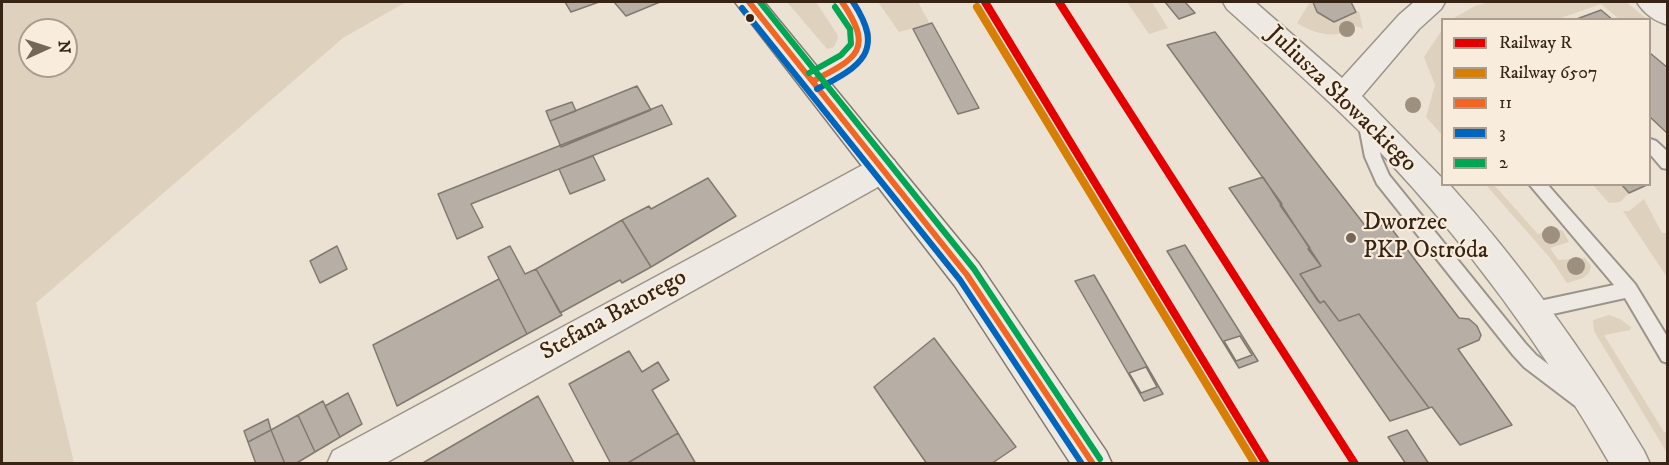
<!DOCTYPE html>
<html>
<head>
<meta charset="utf-8">
<style>
  body { margin:0 }
  #map { position:relative; width:1669px; height:465px; overflow:hidden; background:#ebe2d4; font-family:"IM FELL DW Pica",serif }
  canvas { display:block }
  .frame { position:absolute; inset:0; border:3px solid #372414; pointer-events:none }
  .legend { position:absolute; left:1441px; top:18px; width:210px; height:168px; box-sizing:border-box; background:#f8eddd; border:2px solid #ab9d8d; margin:0; padding:8px 10px; list-style:none; font-size:18px; color:#372414 }
  .legend li { display:flex; align-items:center; gap:12px; height:30px }
  .legend b { width:30px; border:2px solid #ab9d8d }
  .north { position:absolute; left:18px; top:18px; width:60px; height:60px; box-sizing:border-box; background:#f8eddd; border:2px solid #ab9d8d; border-radius:50%; rotate:87deg; font-size:16px; font-weight:700; line-height:24px; text-align:center; color:#372414 }
  .north::after { content:''; display:block; margin:auto; width:21px; height:27px; background:#766657; clip-path:polygon(50% 0,100% 100%,50% 72%,0 100%) }
</style>
</head>
<body>
<div id="map">
<canvas width="1669" height="465"></canvas>
<div class="frame"></div>
<ul class="legend">
<li><b style="height:8px;background:#e50000"></b>Railway R</li>
<li><b style="height:8px;background:#d77e04"></b>Railway 6507</li>
<li><b style="height:8px;background:#f26522"></b>11</li>
<li><b style="height:8px;background:#0065bd"></b>3</li>
<li><b style="height:8px;background:#00a651"></b>2</li>
</ul>
<div class="north">N</div>
</div>
<script>
const g = document.querySelector('canvas').getContext('2d');
g.lineJoin = 'round';
function fill(path, color) { g.fillStyle = color; g.fill(path, 'evenodd'); }
function strokePath(path, color, width, dash) { g.strokeStyle = color; g.lineWidth = width; g.lineCap = dash ? 'butt' : 'round'; g.setLineDash(dash || []); g.stroke(path); }
function label(font, color, halo, rows, align = 'center') {
  g.font = font + ' "IM FELL DW Pica",serif'; g.lineWidth = 4.5; g.setLineDash([]); g.textBaseline = 'middle'; g.strokeStyle = halo; g.fillStyle = color; for (const [text, x, y, turn = 0] of rows) {
    g.save(); g.translate(x, y); g.rotate((+turn || 0) * Math.PI / 180); g.textAlign = isNaN(turn) ? turn : align; if (halo) g.strokeText(text, 0, 0); g.fillText(text, 0, 0); g.restore();
  }
}
fill(new Path2D(`
  M2,2H406L343,38L36,303L74,463H2ZM30,30H66V66H30Z
  M787,2H816L837,34L838,38L834,47L827,49Z
  M878,2H918L930,24L899,32Z
  M1127,2H1152L1168,28L1149,34Z
  M1310,2H1313L1317,12L1334,22L1359,11L1363,29L1353,25C1341,42 1312,33 1297,23Z
  M1489,2H1626L1647,19H1619L1601,4L1558,19H1452L1475,6Z
  M1442,30V135L1426,117L1435,85L1424,57Z
  M1486,185H1494L1538,234L1555,228L1563,231L1569,242L1550,248L1558,260L1585,258L1591,266L1589,273L1583,278L1567,283L1551,259Z
  M1593,185H1621L1629,193L1620,202L1609,203Z
  M1644,199L1662,233H1667V277L1623,211H1629Z
  M1609,315L1620,319L1631,327L1630,330L1604,335L1664,432H1667V453L1594,331L1593,320Z`), '#ded1be');
const building = new Path2D(`
  M565,2H599L571,12Z
  M614,2H660L626,16Z
  M1165,2H1185L1195,13L1179,19Z
  M1313,2H1351L1356,12L1334,22L1317,12Z
  M1601,10L1613,20H1574Z
  M932,23L979,108L958,114L913,29Z
  M1215,32L1367,228L1388,224L1459,318L1469,319L1477,326L1481,335L1479,340L1458,349L1512,425L1460,445L1432,407L1429,408L1359,314L1339,321L1324,301L1320,303L1300,274L1321,266L1308,249L1310,248L1280,205L1282,204L1167,45Z
  M1650,53L1668,68V134L1650,117Z
  M637,86L651,110L561,147L550,121Z
  M572,102L576,111L550,121L546,111Z
  M662,105L672,124L471,204L483,227L457,239L438,194Z
  M593,156L605,180L570,194L559,169Z
  M1263,177L1321,266L1300,274L1318,301L1320,303L1324,301L1339,321L1359,314L1429,408L1390,421L1229,188Z
  M708,178L736,216L651,267L622,220L649,206L651,209Z
  M1621,184H1649L1629,193Z
  M622,220L651,267L622,283L620,280L560,313L536,269Z
  M1185,245L1258,361L1239,368L1167,251Z
  M337,246L347,269L320,283L310,261Z
  M510,246L525,274L536,269L562,315L527,334L488,257Z
  M1094,275L1163,394L1144,401L1075,281Z
  M499,279L527,334L397,406L373,345Z
  M1240,336L1252,355L1236,361L1224,341Z
  M934,338L1016,447L991,464H927L874,387Z
  M629,351L642,372L658,362L669,380L652,390L678,433L626,464H611L569,384Z
  M1146,367L1157,387L1141,393L1129,373Z
  M348,393L362,424L340,437L325,406Z
  M538,396L574,463L572,464H421Z
  M323,401L340,437L315,452L298,415Z
  M298,415L315,452L295,464H285L271,430Z
  M268,419L271,430L248,442L244,431Z
  M271,430L285,464H256L248,442Z
  M1407,430L1429,464H1406L1388,437Z
  M678,433L696,464H626Z`);
fill(building, '#b7afa5');
strokePath(building, '#827a70', 1.5);
const lane = new Path2D(`
  M835,2H849C858,12 870,25 869,39C867,63 833,80 813,87L808,85L806,81L808,77L842,58L852,46L853,29Z
  M1366,115L1371,117L1374,121L1381,157L1389,175L1525,343L1536,355L1586,393L1589,399L1586,405L1580,408L1574,405L1524,367L1513,355L1377,184L1365,157L1358,121L1361,117Z
  M1650,139L1656,141L1668,152V169L1662,168L1650,154Z
  M1529,184H1547L1635,284L1668,338V363L1662,361L1625,298L1530,319L1524,317L1521,311L1524,305L1530,303L1614,285Z`);
const street = new Path2D(`
  M1223,2H1255L1342,78L1399,15L1414,2H1445L1441,9L1419,29L1362,96L1442,178V184H1449C1523,266 1587,356 1644,451L1650,464H1610C1546,352 1469,246 1380,152C1332,102 1279,56 1227,9Z
  M1637,2H1668V25C1655,21 1644,14 1637,2Z
  M883,156L894,160L899,169L894,178L384,464H327L333,451L872,160Z`);
const secondary = new Path2D(`
  M735,2H764L979,264L1106,451L1112,464H1071L955,286Z`);
strokePath(lane, '#9b948a', 4);
strokePath(street, '#9b948a', 3);
strokePath(secondary, '#827a70', 3);
fill(lane, '#eeeae3');
fill(street, '#eeeae3');
fill(secondary, '#eeeae3');
strokePath(new Path2D(`
  M749,2L967,275L1093,464
  M813,81C858,58 874,49 842,2`), '#f26522', 6);
strokePath(new Path2D(`
  M742,8L960,280L1082,464
  M817,89C862,66 885,51 853,2`), '#0065bd', 6);
strokePath(new Path2D(`
  M760,2L974,269L1100,459
  M809,73L841,55L851,44L850,29L835,7`), '#00a651', 6);
strokePath(new Path2D(`
  M985,2L1266,464
  M1059,2L1355,464`), '#e50000', 8);
strokePath(new Path2D(`
  M977,7L1255,464`), '#d77e04', 8);
g.fillStyle = '#9d907f';
for (const [x, y, r] of [
  [1347,29,8],
  [1413,105,8],
  [1551,235,9],
  [1576,266,9]
]) { g.beginPath(); g.arc(x, y, r, 0, 2 * Math.PI); g.fill(); }
for (const [x, y, r, color] of [
  [750,18,5,"#372414"],
  [1351,238,6,"#766657"]
]) { const dot = new Path2D(); dot.arc(x, y, r, 0, 2 * Math.PI); g.fillStyle = color; g.fill(dot); strokePath(dot, '#f8eddd', 2); }
label('24px', '#372414', '#f8eddd', [
  ["Juliusza Słowackiego",1341,100,44],
  ["Stefana Batorego",614,316,-29]
]);
label('24px', '#372414', '#f8eddd', [
  ["Dworzec",1363,224],
  ["PKP Ostróda",1363,252]
], 'left');
</script>
</body>
</html>
